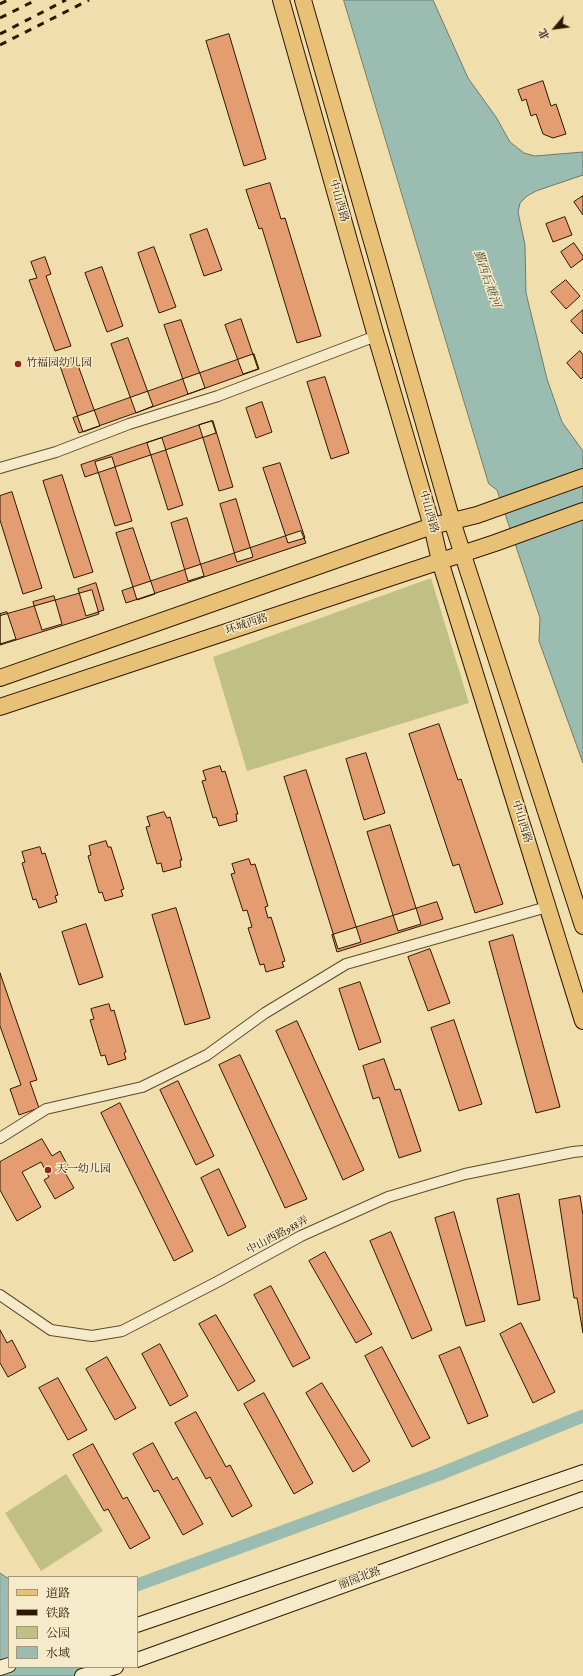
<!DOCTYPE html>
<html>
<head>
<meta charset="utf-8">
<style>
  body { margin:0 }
  #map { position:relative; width:583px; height:1676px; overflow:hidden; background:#f0dfac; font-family:"IM FELL English","Noto Serif SC",serif }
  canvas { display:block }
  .legend { position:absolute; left:8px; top:1576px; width:130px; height:92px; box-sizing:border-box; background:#f5eac9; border:1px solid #a69679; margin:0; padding:5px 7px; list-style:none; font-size:12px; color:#2f1800 }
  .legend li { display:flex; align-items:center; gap:8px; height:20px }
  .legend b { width:20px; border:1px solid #a69679 }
  .north { position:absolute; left:535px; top:8px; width:40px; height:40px; -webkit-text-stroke:3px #f5eac9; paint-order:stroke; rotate:241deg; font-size:11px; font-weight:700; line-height:16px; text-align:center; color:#2f1800 }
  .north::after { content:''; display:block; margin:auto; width:14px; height:18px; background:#2f1800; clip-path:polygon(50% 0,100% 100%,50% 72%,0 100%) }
</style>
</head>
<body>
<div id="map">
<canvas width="583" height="1676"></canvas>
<ul class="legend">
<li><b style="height:5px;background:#e8c076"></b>道路</li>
<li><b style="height:5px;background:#2f1800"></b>铁路</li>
<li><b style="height:11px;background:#c1c084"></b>公园</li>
<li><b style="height:11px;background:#9bbcb0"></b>水域</li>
</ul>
<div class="north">北</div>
</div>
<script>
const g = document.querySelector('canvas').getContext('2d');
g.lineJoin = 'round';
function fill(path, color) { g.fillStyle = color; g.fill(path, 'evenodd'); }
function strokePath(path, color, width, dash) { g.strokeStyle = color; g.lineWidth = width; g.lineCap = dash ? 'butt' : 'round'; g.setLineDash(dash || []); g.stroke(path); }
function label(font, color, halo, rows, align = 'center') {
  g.font = font + ' "IM FELL English","Noto Serif SC",serif'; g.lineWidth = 3; g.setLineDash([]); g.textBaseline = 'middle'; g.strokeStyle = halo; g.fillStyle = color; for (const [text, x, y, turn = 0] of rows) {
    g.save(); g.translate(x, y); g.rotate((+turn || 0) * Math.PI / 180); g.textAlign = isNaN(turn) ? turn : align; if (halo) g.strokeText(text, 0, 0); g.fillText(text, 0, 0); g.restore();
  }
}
fill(new Path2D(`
  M431,578L469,703L247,771L213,657Z
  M66,1474L103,1531L41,1571L5,1513Z`), '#c1c084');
const water = new Path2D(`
  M344,0H433L468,78L496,117L510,142L524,153L535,156L583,152V175L536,191L527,196L520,203L518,212L525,245L526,293L547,379L562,422L583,451V763L539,641L540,618L497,490L489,484Z
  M0,1573L9,1579V1667H85L92,1676H3L0,1672Z`);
fill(water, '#9bbcb0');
strokePath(water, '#707a6a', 1);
strokePath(new Path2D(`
  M137,1585L440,1474L583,1416`), '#9bbcb0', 13);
const building = new Path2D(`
  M229,34L266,159L244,166L206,41Z
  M543,81L551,106L556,104L566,134L553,138L543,134L536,114L531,116L526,99L522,101L518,90Z
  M270,183L281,219L285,218L321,336L297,343L262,228L259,229L246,190Z
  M583,196V215L574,202Z
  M565,217L572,235L553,242L546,224Z
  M207,229L222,270L204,276L190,235Z
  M574,243L583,256V259L571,268L561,252Z
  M154,247L176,307L159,313L138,253Z
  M45,257L51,274L46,276L71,346L55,351L29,280L37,278L31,262Z
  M102,267L123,326L107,332L85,273Z
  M566,280L580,296L566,309L551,292Z
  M583,310V334L571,321Z
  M241,319L258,369L243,374L225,325Z
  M181,320L205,388L188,394L164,325Z
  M128,338L153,406L136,413L111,344Z
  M580,351L583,355V377L581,379L567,363Z
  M254,354L259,369L79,433L73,418Z
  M75,357L100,426L83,432L59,363Z
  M325,377L349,453L331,459L307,382Z
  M262,402L272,432L256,438L246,408Z
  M212,421L216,433L85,477L81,465Z
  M213,421L233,487L219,491L199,425Z
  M162,438L183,505L168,510L147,443Z
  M112,457L132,521L115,526L95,462Z
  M280,463L305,538L288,543L263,468Z
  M62,475L93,572L74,578L43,481Z
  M12,492L42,588L23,594L0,520V496Z
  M236,499L253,557L237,562L220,504Z
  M187,518L204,576L188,581L171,523Z
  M133,528L155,594L137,600L116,533Z
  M301,531L306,543L126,603L122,591Z
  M96,583L104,610L86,616L78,589Z
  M92,590L99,614L0,645V616Z
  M54,596L62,624L42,630L33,602Z
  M7,612L16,639L0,644V614Z
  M439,724L458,780L461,779L503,904L475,913L459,864L453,866L409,734Z
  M366,753L385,813L364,820L346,759Z
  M220,766L222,772L225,771L238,814H236L237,821L219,826L216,817L213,818L202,781L206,780L203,771Z
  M306,770L361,942L338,949L284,777Z
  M164,812L167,818L170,817L182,860H180L181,867L163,872L161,863L157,864L146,827L150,826L147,817Z
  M390,825L421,924L398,931L367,832Z
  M106,841L108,847H111L124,889L121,890L123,896L105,901L102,892L99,893L88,856L91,855L89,846Z
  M40,847L42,854L45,853L58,895L55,896L57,902L39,908L36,899L33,900L22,863L25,862L22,852Z
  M249,859L251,865L255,864L268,906L265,907L268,918L271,917L285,961L282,962L284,967L266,972L264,964L260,965L248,928L252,927L247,910L243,911L231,874L235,873L232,864Z
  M437,902L443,919L337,952L332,935Z
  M176,908L210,1018L185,1025L152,915Z
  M86,924L103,977L79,985L62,932Z
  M513,935L560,1107L536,1113L489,942Z
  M430,949L450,1003L428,1011L408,957Z
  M0,973L37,1080L30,1082L39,1108L19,1115L10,1089L21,1085L0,1026Z
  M360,982L381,1042L359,1050L339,989Z
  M109,1004L111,1011L114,1010L126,1052L124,1053L126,1059L108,1065L105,1055L101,1056L90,1020L94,1019L91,1009Z
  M454,1020L482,1104L459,1111L431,1028Z
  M297,1021L364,1170L343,1180L276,1031Z
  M240,1055L307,1199L285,1208L219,1065Z
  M384,1059L395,1090L400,1089L421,1151L399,1158L379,1097L373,1099L363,1066Z
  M178,1081L214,1156L196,1165L160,1090Z
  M120,1103L193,1251L174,1261L101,1113Z
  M42,1139L52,1156L60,1151L69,1168L64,1171L74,1188L55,1199L44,1180L49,1177L41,1162L22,1172L41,1207L17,1221L0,1190V1162Z
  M219,1169L246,1227L228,1236L201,1178Z
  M519,1194L540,1300L518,1305L497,1199Z
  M580,1196L583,1215V1333L577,1298H574L559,1200Z
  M454,1212L485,1321L466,1326L435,1218Z
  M391,1232L432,1330L412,1339L370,1241Z
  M325,1252L372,1334L356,1343L309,1261Z
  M271,1286L310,1358L293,1367L254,1295Z
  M216,1315L255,1381L238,1391L199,1324Z
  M521,1323L555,1392L533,1403L500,1334Z
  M0,1330L7,1343L12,1340L26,1367L8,1377L0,1363Z
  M160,1344L188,1396L170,1406L142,1354Z
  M382,1347L430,1438L412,1447L365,1356Z
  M460,1347L488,1416L468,1424L439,1356Z
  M107,1357L136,1408L115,1420L86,1369Z
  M58,1378L87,1430L68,1440L39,1388Z
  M322,1383L370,1461L353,1472L306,1393Z
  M264,1393L313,1483L294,1494L244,1404Z
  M196,1412L226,1467L230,1465L252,1506L232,1517L210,1477L206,1479L175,1423Z
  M153,1443L173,1480L177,1477L203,1524L183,1535L158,1490L154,1492L133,1454Z
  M93,1444L123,1499L127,1497L150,1538L130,1549L108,1509L104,1511L73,1455Z`);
fill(building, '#e49c71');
strokePath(building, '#2f1800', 1);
const minor = new Path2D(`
  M0,468L56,452L129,424L218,396L376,336
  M0,1138L46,1109L142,1087L207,1055L265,1013L346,964L547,907
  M0,1295L51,1330L92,1336L122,1331L217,1282L301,1236L388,1197L465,1174L573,1152L583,1151`);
const secondary = new Path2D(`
  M137,1625L583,1472
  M137,1660L583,1499
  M0,1668L9,1665
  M82,1676L116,1667`);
const primary = new Path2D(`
  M281,0L376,336L432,526L440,561L583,1021
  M303,0L452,521L583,926
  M0,678L432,526L477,515L583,477
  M0,707L495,543L583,511`);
strokePath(minor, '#5f4a2b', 12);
strokePath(secondary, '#2f1800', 16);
strokePath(primary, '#2f1800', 18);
strokePath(minor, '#f5eac9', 10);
strokePath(secondary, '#f5eac9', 14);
strokePath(primary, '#e8c076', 16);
strokePath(new Path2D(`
  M0,4L8,0
  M0,18L36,0
  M0,34L66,0
  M0,45L89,0`), '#2f1800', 3, [7, 7]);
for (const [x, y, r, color] of [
  [18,364,4,"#8f2418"],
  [48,1170,4,"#8f2418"]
]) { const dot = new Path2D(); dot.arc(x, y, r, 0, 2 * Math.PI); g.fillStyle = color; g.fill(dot); strokePath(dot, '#f5eac9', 1.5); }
label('11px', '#2f1800', '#f5eac9', [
  ["中山西路",338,201,74],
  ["中山西路",428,512,74],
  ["环城西路",247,625,-18],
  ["中山西路",521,822,73],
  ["中山西路988弄",278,1236,-28],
  ["丽园北路",360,1579,-20]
]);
label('11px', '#2f1800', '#f5eac9', [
  ["竹福园幼儿园",26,364],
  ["天一幼儿园",56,1170]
], 'left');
label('italic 12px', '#55513e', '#f5eac9', [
  ["鄞西后塘河",486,279,71]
]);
</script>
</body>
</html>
